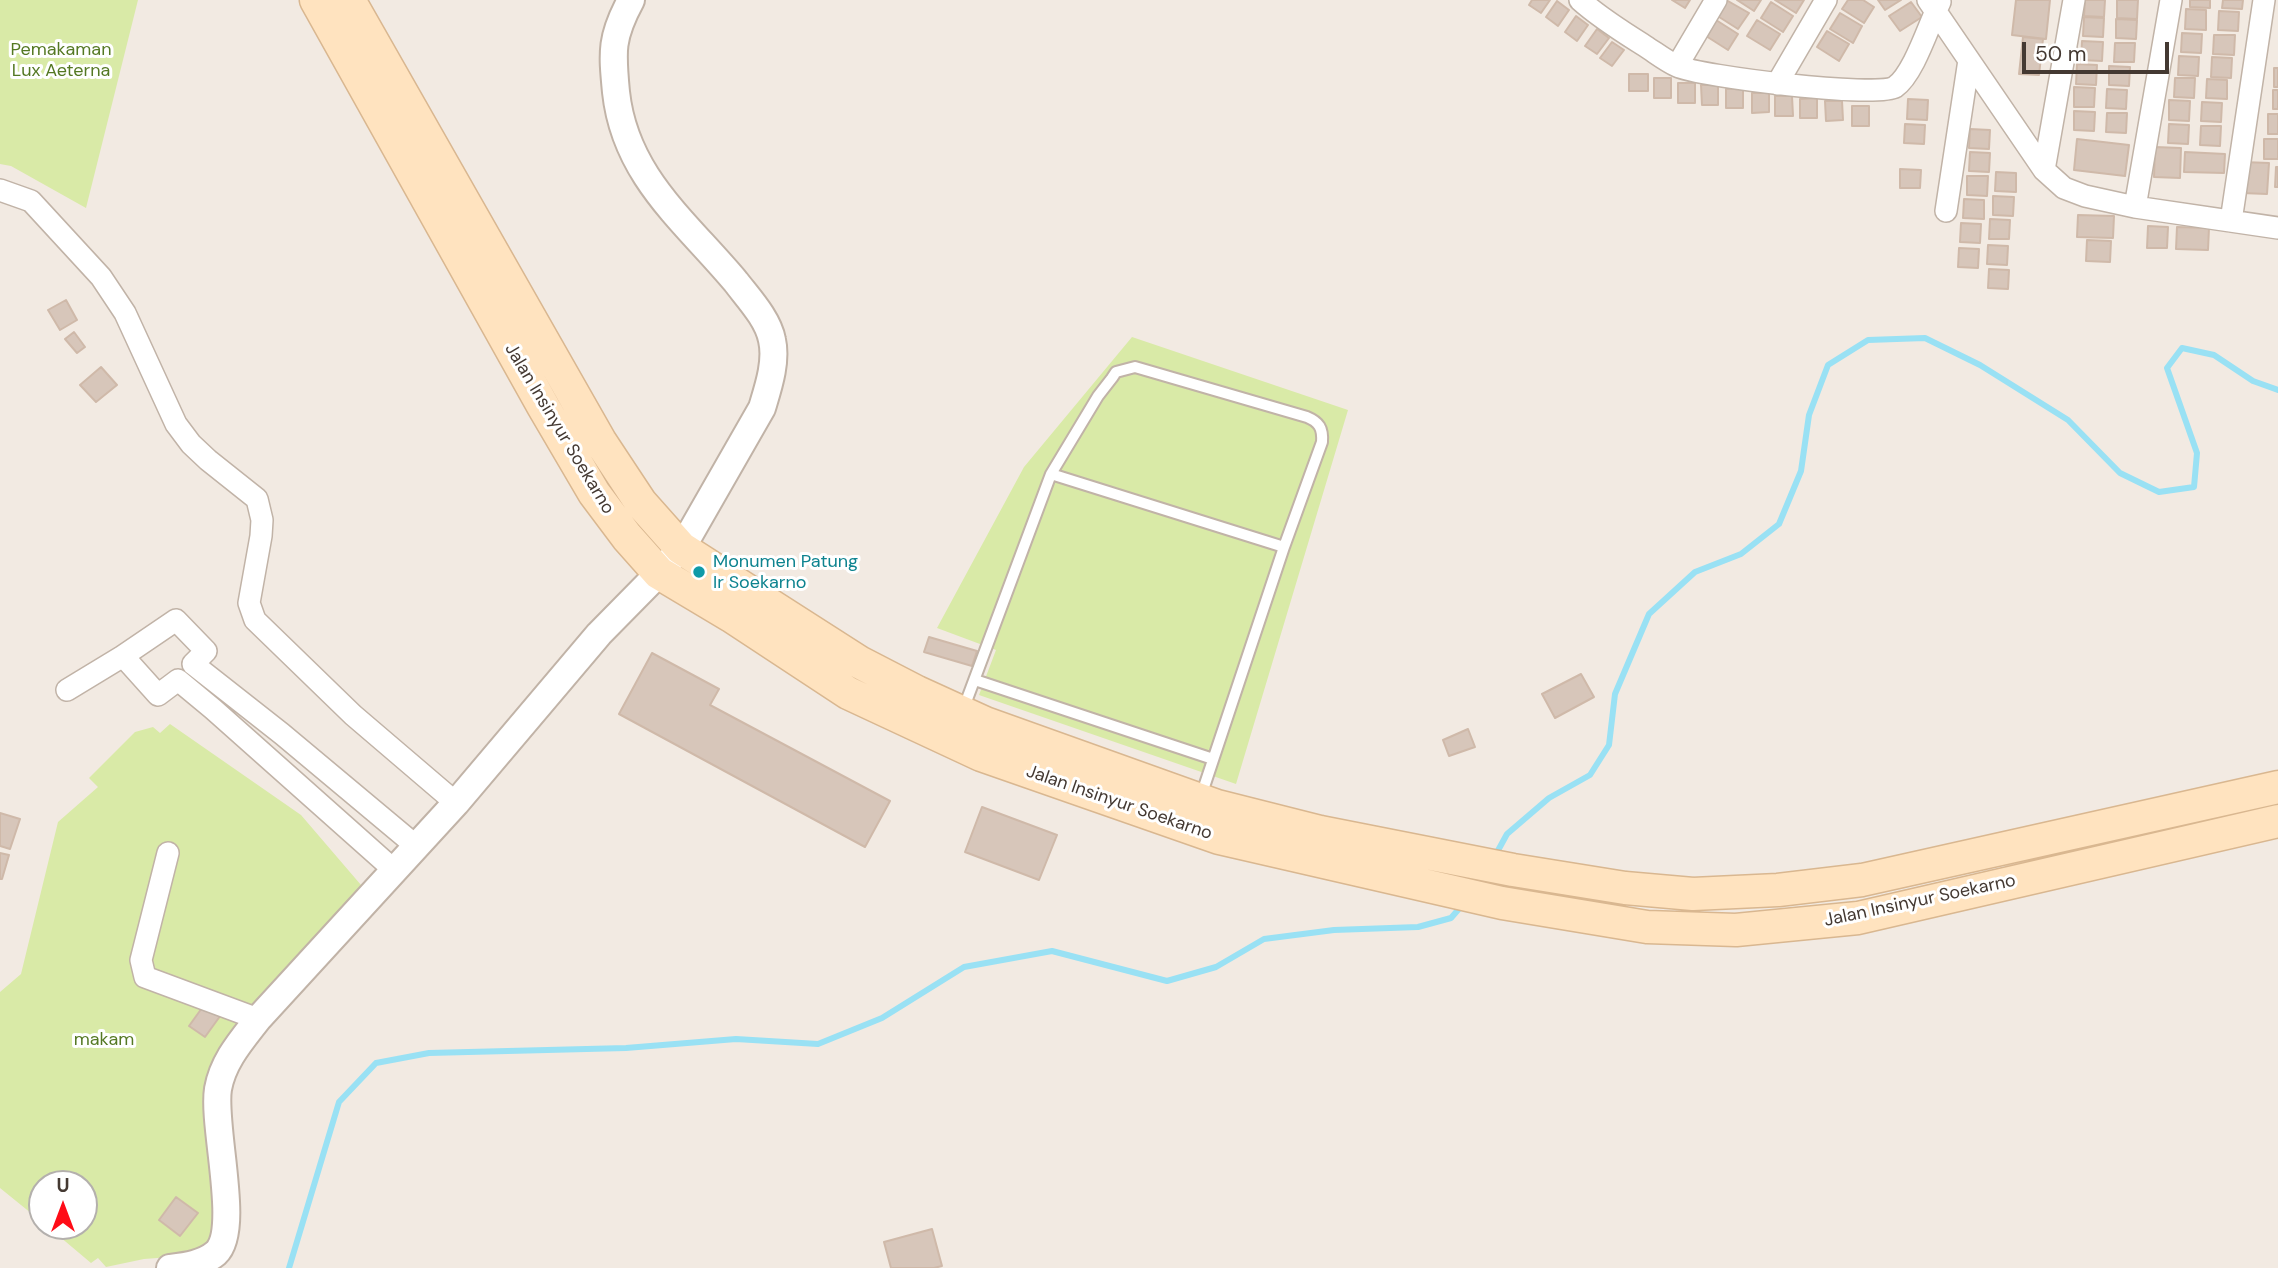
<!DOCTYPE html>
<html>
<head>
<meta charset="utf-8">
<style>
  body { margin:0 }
  #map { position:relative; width:2278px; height:1268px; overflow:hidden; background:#f2eae2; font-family:"DM Sans",sans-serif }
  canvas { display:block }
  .north { position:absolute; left:28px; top:1170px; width:70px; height:70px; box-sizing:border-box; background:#fff; border:2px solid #b4b0ad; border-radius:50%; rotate:0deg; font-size:19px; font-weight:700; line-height:28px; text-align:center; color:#443932 }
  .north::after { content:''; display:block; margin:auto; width:24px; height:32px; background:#ff0c17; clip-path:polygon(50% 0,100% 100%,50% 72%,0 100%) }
  .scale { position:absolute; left:2022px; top:42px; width:147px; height:32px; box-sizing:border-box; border:4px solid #443932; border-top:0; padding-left:9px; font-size:21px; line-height:24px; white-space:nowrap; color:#443932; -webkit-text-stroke:5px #fff; paint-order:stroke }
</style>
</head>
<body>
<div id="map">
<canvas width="2278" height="1268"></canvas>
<div class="north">U</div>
<div class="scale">50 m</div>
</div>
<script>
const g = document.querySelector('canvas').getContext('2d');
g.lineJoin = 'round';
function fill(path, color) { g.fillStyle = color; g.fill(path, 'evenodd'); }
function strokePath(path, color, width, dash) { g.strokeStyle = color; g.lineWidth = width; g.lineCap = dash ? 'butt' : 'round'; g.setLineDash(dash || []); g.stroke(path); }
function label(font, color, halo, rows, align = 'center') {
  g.font = font + ' "DM Sans",sans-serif'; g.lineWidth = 6; g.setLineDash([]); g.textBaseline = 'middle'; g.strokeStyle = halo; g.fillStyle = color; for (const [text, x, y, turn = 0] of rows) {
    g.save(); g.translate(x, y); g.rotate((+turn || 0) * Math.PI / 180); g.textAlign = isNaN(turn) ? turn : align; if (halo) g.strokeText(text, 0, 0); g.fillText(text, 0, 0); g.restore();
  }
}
fill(new Path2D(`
  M0,0H138L86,208L11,166L0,164Z
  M1132,337L1348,410L1236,784L979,695L996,650L937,628L1024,467Z
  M170,724L301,815L367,892L227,1048L208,1122L210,1174L218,1217L213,1236L198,1255L144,1259L106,1267L98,1258L91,1263L47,1226H84V1184H42V1222L0,1188V992L21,974L58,822L98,787L89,778L135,732L153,727L160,733Z`), '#d9eaa7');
strokePath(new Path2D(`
  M1495,856L1507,834L1549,798L1590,775L1609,745L1615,694L1649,614L1695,572L1741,554L1779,524L1801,471L1809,415L1828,365L1868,340L1925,338L1980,365L2068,420L2120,473L2159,492L2194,487L2197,453L2167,368L2182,348L2214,355L2253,381L2278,390
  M289,1268L339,1102L376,1063L429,1053L626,1048L736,1039L818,1044L882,1018L964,967L1052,951L1167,981L1216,967L1264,939L1334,930L1418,927L1451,918L1464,903`), '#99e1f4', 6);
const building = new Path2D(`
  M1532,0H1550L1541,13L1529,5Z
  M1672,0H1690L1685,8Z
  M1726,0L1749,13L1738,29L1716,15Z
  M1737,0H1761L1754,11Z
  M1775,0H1804L1796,13Z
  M1848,0H1863L1874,7L1864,23L1842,9Z
  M1878,0H1901L1885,10Z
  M2016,0H2050L2046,39L2012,35Z
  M2085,0H2105L2104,17L2084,16Z
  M2117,0H2138L2137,19L2117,18Z
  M2190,0H2210V8L2190,7Z
  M2223,0H2243L2242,9L2222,8Z
  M1557,1L1569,10L1558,26L1546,17Z
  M1771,2L1793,16L1783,32L1761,18Z
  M1911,2L1922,17L1900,31L1889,16Z
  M2186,9L2206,10V30L2185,29Z
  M2219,11L2239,12L2238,31L2218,30Z
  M1840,13L1862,26L1853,43L1830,29Z
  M1576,16L1588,25L1577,41L1565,32Z
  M2084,17L2104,18L2103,37L2083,36Z
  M2116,19L2137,20L2136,39L2116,38Z
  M1716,20L1738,34L1728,50L1706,36Z
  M1757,20L1780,34L1770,50L1747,36Z
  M1597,29L1609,38L1597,54L1585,46Z
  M1827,31L1849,44L1839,61L1817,47Z
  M2182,33L2202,34L2201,53L2181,52Z
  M2214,35H2235L2234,55L2213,54Z
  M2023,37L2043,39L2039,75L2019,74Z
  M2082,41L2103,42L2102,61L2081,60Z
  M1612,42L1624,50L1612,66L1600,58Z
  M2115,43H2135L2134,62H2114Z
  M2179,56L2199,57L2198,76L2178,75Z
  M2212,57L2232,58L2231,78L2211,77Z
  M2077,64L2097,65L2096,85L2076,84Z
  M2109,66L2130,67L2129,86L2109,85Z
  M2274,68H2278V87H2274Z
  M1629,74H1648V91H1629Z
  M1654,78H1671V98H1654Z
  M2175,78H2195L2194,98L2174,97Z
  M2207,79L2227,80V99L2206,98Z
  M1678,83H1695V103H1678Z
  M1701,85H1718V105H1702Z
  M2074,87L2095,88L2094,107H2074Z
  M1743,88V108H1726V89Z
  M2107,89L2127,90L2126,109L2106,108Z
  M2273,90H2278V109H2273Z
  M1752,93H1769V112L1752,113Z
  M1775,96H1792L1793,116H1775Z
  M1817,98V118H1800V99Z
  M1908,99L1928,100L1927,120L1907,119Z
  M2169,100L2190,101L2189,121L2169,120Z
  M1825,101H1842L1843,120L1826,121Z
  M2202,102L2222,103L2221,122L2201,121Z
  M1852,106H1869V126H1852Z
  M2074,111L2095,112L2094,131L2074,130Z
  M2107,113H2127L2126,133L2106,132Z
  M2268,114H2278V134H2268Z
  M1905,124L1925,125L1924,144L1904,143Z
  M2169,124L2189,125L2188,144L2168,143Z
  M2201,126H2221L2220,146L2200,145Z
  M1970,129L1990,130L1989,149L1969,148Z
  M2077,139L2129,145L2125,176L2074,170Z
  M2264,139H2278V159H2264Z
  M2155,147L2181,148L2180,178L2154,177Z
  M1970,152L1990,153L1989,172L1969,171Z
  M2185,152L2225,154L2224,173L2184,172Z
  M2243,162L2269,163L2267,194L2242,193Z
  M2276,167H2278V187H2275Z
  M1900,169L1921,170L1920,188H1900Z
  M1996,172L2016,173V192L1995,191Z
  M1967,176H1988L1987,196L1967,195Z
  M1993,196L2014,197L2013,216L1993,215Z
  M1964,199L1984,200V219L1963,218Z
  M2078,215L2114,216L2113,238L2077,237Z
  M1990,219L2010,220L2009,239H1989Z
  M1961,223L1981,224L1980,243L1960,242Z
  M2148,226L2168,227L2167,248H2147Z
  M2177,227L2209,228L2208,250L2176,249Z
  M2087,240L2111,241L2110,262L2086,261Z
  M1988,245L2008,246L2007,265L1987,264Z
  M1959,248L1979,249L1978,268L1958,267Z
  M1989,269L2009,270L2008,289L1988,288Z
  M66,300L77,320L60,330L48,310Z
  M74,332L85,347L77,353L65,339Z
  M101,367L117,385L96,402L80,385Z
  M929,637L977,651L972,666L924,652Z
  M652,653L719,689L710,705L890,801L865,847L619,714Z
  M1581,674L1594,697L1555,718L1542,694Z
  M1468,729L1475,747L1449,756L1443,740Z
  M982,807L1057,835L1039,880L965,852Z
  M0,813L20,819L10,849L0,846Z
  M0,853L9,855L2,879H0Z
  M207,1001L223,1012L205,1037L189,1026Z
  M176,1197L198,1213L180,1236L159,1220Z
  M932,1229L942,1266L934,1268H891L884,1242Z`);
fill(building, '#d7c6ba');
strokePath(building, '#cfb9a9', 2);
const service = new Path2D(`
  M1051,474L1284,547
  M975,680L1213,759
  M963,710L1051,474L1098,396L1112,378L1116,372L1135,367L1307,417C1319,422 1323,428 1322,442L1284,547L1201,796`);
const minor = new Path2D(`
  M1580,0C1600,18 1623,32 1645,46C1656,53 1666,61 1677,66C1701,77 1877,98 1895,87C1914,74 1929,24 1940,2
  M1928,0L2044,170L2064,188L2085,196L2135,207L2278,228
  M1677,66L1716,0
  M1777,84L1826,0
  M2044,170L2074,0
  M0,190L31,201L101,277L125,313L176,424L191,444L208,460L257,499L262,520L261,536L249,603L255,620L353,715L456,803
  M2135,207L2171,0
  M1946,211L1969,60
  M2231,221L2264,0
  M123,656L176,620L206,651L193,664L282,734L416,846
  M67,690L123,656L158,695L178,680L213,709L394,870
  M168,853L141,960L145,977L258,1019`);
const tertiary = new Path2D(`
  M170,1268C186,1266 203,1264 216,1253C241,1230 212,1126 218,1089C223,1061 241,1041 258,1019L456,803L599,634L664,568L687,539L762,408C768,388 777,362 772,340C768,319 749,299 736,282C685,221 625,176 616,92C612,51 611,37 631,0`);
const secondary = new Path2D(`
  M316,0L543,406L594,493L627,537L659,573L731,616L848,693L981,755L1219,838L1502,903L1647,927L1736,930L1858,918L2278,821
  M349,0L600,441L641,503L681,548L859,662L917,692L985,723L1217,806L1320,832L1513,870L1625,888L1693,894L1778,890L1862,880L2278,787`);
strokePath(service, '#c1b3a7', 14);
strokePath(minor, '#c1b3a7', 24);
strokePath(tertiary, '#c1b3a7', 30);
strokePath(secondary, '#d9b790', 35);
strokePath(service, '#fff', 10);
strokePath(minor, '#fff', 21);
strokePath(tertiary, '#fff', 26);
strokePath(secondary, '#ffe3bf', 32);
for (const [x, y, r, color] of [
  [699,572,7,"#0f9aa8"]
]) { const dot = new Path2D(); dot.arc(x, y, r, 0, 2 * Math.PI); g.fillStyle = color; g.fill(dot); strokePath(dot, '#fff', 2.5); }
label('18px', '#547823', '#fff', [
  ["Pemakaman",61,50],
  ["Lux Aeterna",61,71],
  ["makam",104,1040]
]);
label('18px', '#443932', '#fff', [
  ["Jalan Insinyur Soekarno",559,429,59],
  ["Jalan Insinyur Soekarno",1119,803,19],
  ["Jalan Insinyur Soekarno",1920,901,-12]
]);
label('18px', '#0d838f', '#fff', [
  ["Monumen Patung",713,562],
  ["Ir Soekarno",713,583]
], 'left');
</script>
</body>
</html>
